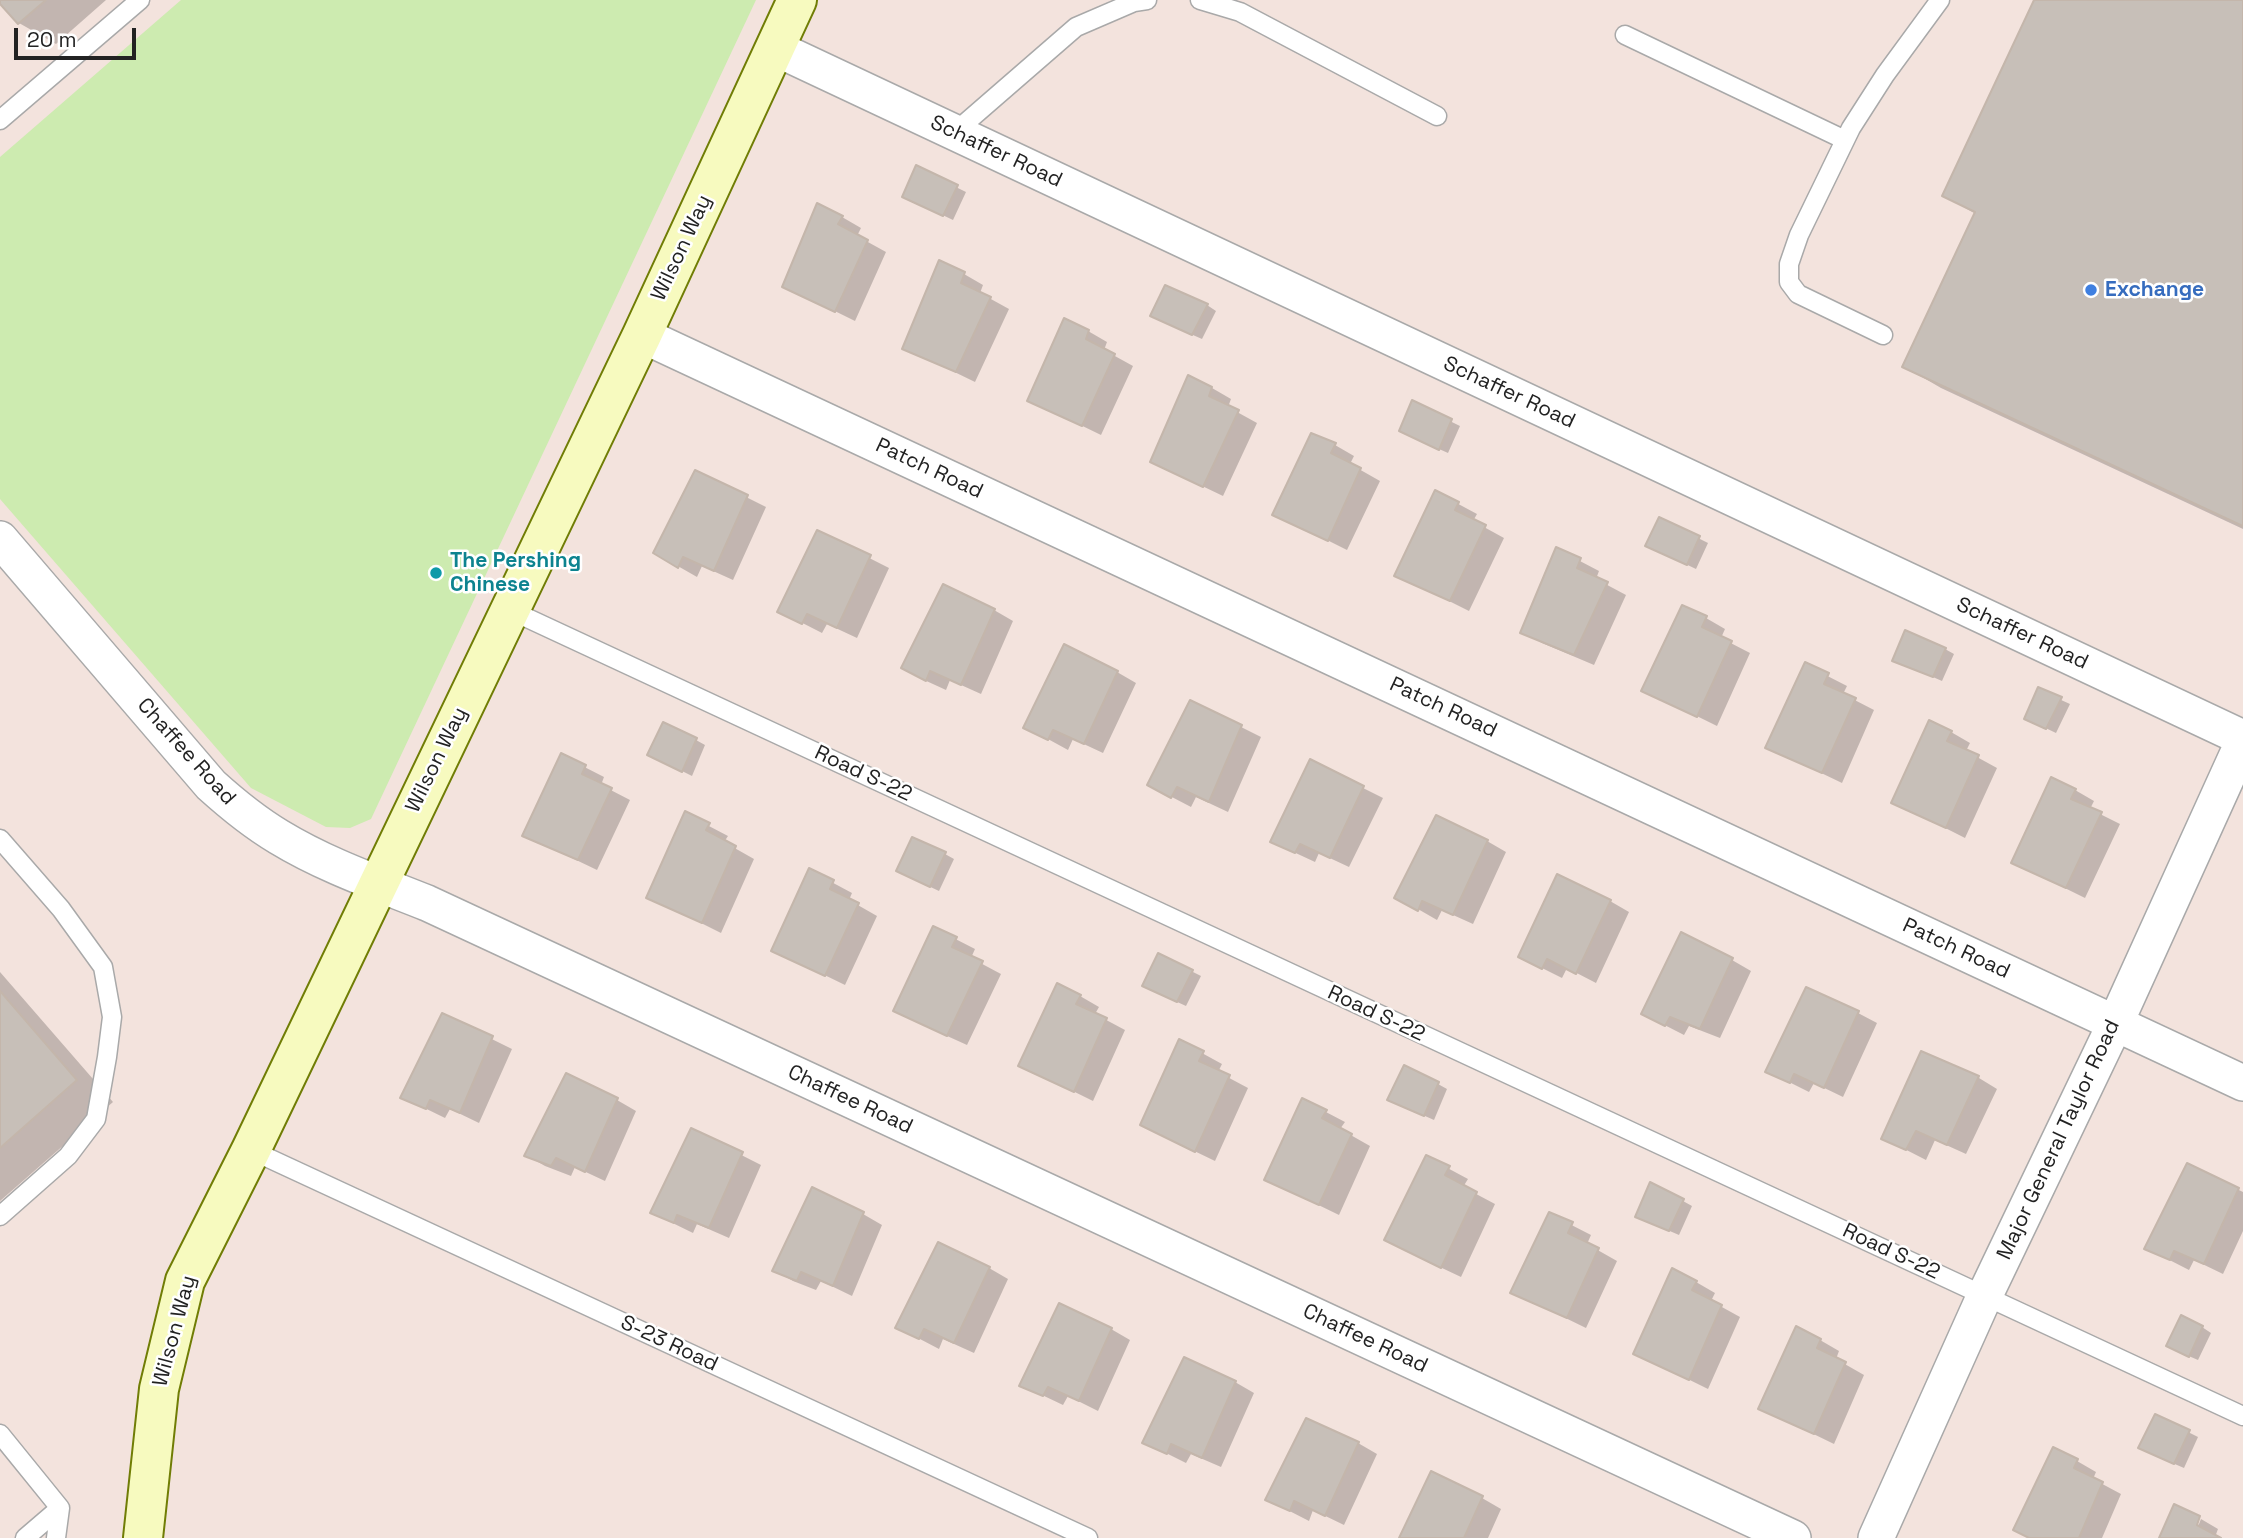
<!DOCTYPE html>
<html>
<head>
<meta charset="utf-8">
<style>
  body { margin:0 }
  #map { position:relative; width:2243px; height:1538px; overflow:hidden; background:#f2efe9; font-family:"Space Grotesk",sans-serif }
  canvas { display:block }
  .scale { position:absolute; left:14px; top:28px; width:122px; height:32px; box-sizing:border-box; border:4px solid #222; border-top:0; padding-left:9px; font-size:21px; line-height:24px; white-space:nowrap; color:#222; -webkit-text-stroke:5px #fff; paint-order:stroke }
</style>
</head>
<body>
<div id="map">
<canvas width="2243" height="1538"></canvas>
<div class="scale">20 m</div>
</div>
<script>
const g = document.querySelector('canvas').getContext('2d');
g.lineJoin = 'round';
function fill(path, color) { g.fillStyle = color; g.fill(path, 'evenodd'); }
function strokePath(path, color, width, dash) { g.strokeStyle = color; g.lineWidth = width; g.lineCap = dash ? 'butt' : 'round'; g.setLineDash(dash || []); g.stroke(path); }
function label(font, color, halo, rows, align = 'center') {
  g.font = font + ' "Space Grotesk",sans-serif'; g.lineWidth = 5; g.setLineDash([]); g.textBaseline = 'middle'; g.strokeStyle = halo; g.fillStyle = color; for (const [text, x, y, turn = 0] of rows) {
    g.save(); g.translate(x, y); g.rotate((+turn || 0) * Math.PI / 180); g.textAlign = isNaN(turn) ? turn : align; if (halo) g.strokeText(text, 0, 0); g.fillText(text, 0, 0); g.restore();
  }
}
fill(new Path2D(`
  M0,0H2243V1538H0Z`), '#f3e3dd');
fill(new Path2D(`
  M181,0H756L371,819L350,828L326,827L251,788L0,499V157Z`), '#cdebb0');
fill(new Path2D(`
  M0,0H106L56,44L19,23Z
  M2036,0H2243V529L1941,388L1905,367L1976,214L1944,196Z
  M917,168L966,192L953,220L913,201Z
  M842,217L861,228L857,236L886,252L855,321L784,286Z
  M964,274L983,285L980,293L1009,309L975,382L905,348Z
  M1207,305L1216,311L1202,339L1161,321Z
  M1088,331L1107,342L1104,350L1133,366L1101,435L1029,400Z
  M1212,388L1231,399L1228,407L1257,423L1223,496L1152,462Z
  M1413,403L1460,426L1448,453L1410,436Z
  M1335,445L1354,456L1350,464L1380,481L1347,550L1275,514Z
  M696,472L766,507L733,580L702,566L697,577L655,553Z
  M1436,492L1477,514L1473,521L1504,538L1469,611L1397,575Z
  M1660,519L1708,543L1696,569L1656,550Z
  M818,532L889,568L857,638L827,624L822,633L779,611Z
  M1557,549L1599,571L1596,579L1626,595L1594,665L1542,643L1523,632Z
  M994,610L1013,621L981,694L950,680L946,690L922,679Z
  M1706,618L1725,629L1721,638L1750,653L1717,726L1644,690Z
  M1945,649L1954,654L1942,681L1894,660Z
  M1806,665L1847,686L1843,694L1874,710L1842,783L1767,747Z
  M1117,672L1136,683L1103,753L1073,739L1068,750L1026,727Z
  M2039,690L2070,704L2056,733L2035,723Z
  M1191,702L1261,737L1228,812L1196,797L1191,807L1168,795Z
  M1951,732L1970,743L1966,751L1997,768L1965,838L1894,802Z
  M696,740L705,745L692,776L658,759Z
  M561,755L604,777L601,785L630,800L597,870L524,835Z
  M1311,762L1383,798L1349,867L1319,853L1315,862L1272,842Z
  M2075,790L2094,801L2090,809L2120,824L2085,898L2014,863Z
  M686,814L728,836L724,842L754,859L721,933L649,897Z
  M1487,841L1506,852L1473,924L1442,910L1437,920L1397,897Z
  M945,854L954,859L939,891L907,876Z
  M809,870L852,893L849,900L877,916L845,985L773,950Z
  M1610,901L1629,912L1596,983L1567,968L1562,978L1520,957Z
  M934,928L975,949L971,958L1001,974L967,1045L914,1021Z
  M1159,955L1201,976L1186,1006L1153,991Z
  M1732,960L1751,971L1720,1038L1689,1026L1684,1035L1643,1014Z
  M0,972L113,1102L0,1201Z
  M1080,996L1099,1007L1095,1014L1125,1030L1093,1101L1020,1065Z
  M1858,1013L1877,1023L1843,1097L1814,1083L1809,1092L1767,1071Z
  M443,1015L512,1049L479,1123L450,1109L445,1118L402,1097Z
  M1180,1041L1222,1064L1218,1072L1248,1088L1215,1161L1161,1135Z
  M1922,1053L1979,1078L1997,1089L1966,1154L1935,1140L1926,1160L1883,1138Z
  M1438,1084L1447,1089L1434,1120L1398,1104Z
  M617,1100L636,1111L605,1181L575,1167L571,1176L545,1166L526,1155Z
  M1303,1100L1345,1122L1340,1129L1370,1146L1339,1215L1267,1180Z
  M692,1130L761,1165L729,1238L697,1224L693,1233L652,1213Z
  M1427,1157L1468,1179L1463,1187L1495,1204L1461,1277L1406,1251Z
  M2188,1165L2243,1192V1231L2223,1274L2194,1260L2189,1270L2146,1248Z
  M1683,1201L1692,1206L1679,1235L1637,1217Z
  M863,1214L882,1225L852,1296L821,1281L816,1290L793,1281L774,1270Z
  M1550,1214L1591,1235L1587,1244L1617,1261L1586,1328L1512,1292Z
  M989,1268L1008,1279L974,1353L943,1339L939,1349L897,1327Z
  M1696,1282L1715,1293L1711,1301L1740,1317L1708,1389L1635,1353Z
  M2202,1327L2211,1333L2198,1360L2177,1351Z
  M1111,1329L1130,1340L1098,1411L1068,1396L1063,1405L1021,1385Z
  M1820,1340L1839,1351L1836,1359L1864,1375L1834,1444L1760,1408Z
  M1235,1382L1254,1393L1221,1467L1191,1454L1186,1463L1144,1442Z
  M2156,1416L2198,1437L2184,1468L2149,1453Z
  M1358,1443L1377,1454L1344,1525L1313,1510L1309,1521L1268,1500Z
  M2077,1461L2096,1472L2093,1479L2121,1494L2102,1538H2030Z
  M1482,1498L1501,1509L1488,1538H1401Z
  M2201,1519L2218,1529L2215,1537L2218,1538H2161L2195,1534Z`), '#0003');
const building = new Path2D(`
  M0,0H46L18,24L0,4Z
  M2034,0H2243V526L1902,367L1975,212L1942,196Z
  M916,165L958,185L943,216L902,197Z
  M817,203L843,216L838,224L868,240L835,312L782,287Z
  M939,260L965,272L961,283L991,297L956,372L902,349Z
  M1165,285L1208,304L1192,335L1150,316Z
  M1064,318L1089,330L1086,339L1115,354L1082,426L1027,401Z
  M1188,375L1212,387L1209,396L1239,410L1203,487L1150,462Z
  M1412,400L1452,419L1439,450L1399,431Z
  M1311,433L1336,443L1331,453L1361,468L1328,541L1272,515Z
  M695,470L748,495L714,571L683,557L678,568L653,553Z
  M1435,490L1459,502L1455,510L1486,525L1450,601L1394,576Z
  M1659,517L1700,536L1687,565L1645,546Z
  M817,530L871,555L837,628L807,614L802,624L777,612Z
  M1556,547L1581,558L1577,568L1608,582L1574,655L1520,633Z
  M943,584L995,609L961,685L930,671L926,681L901,668Z
  M1682,605L1707,616L1702,627L1732,641L1697,717L1641,691Z
  M1905,630L1946,648L1933,677L1892,661Z
  M1064,644L1118,671L1084,744L1053,730L1048,740L1023,728Z
  M1805,662L1829,673L1824,684L1856,698L1822,773L1765,748Z
  M2038,687L2062,697L2046,729L2024,719Z
  M1190,700L1242,725L1209,802L1177,787L1171,798L1147,785Z
  M1929,720L1952,731L1947,741L1979,755L1946,828L1891,803Z
  M663,722L697,738L682,772L647,755Z
  M561,753L586,765L582,774L612,788L578,860L522,836Z
  M1310,759L1364,786L1330,858L1300,844L1295,853L1270,842Z
  M2051,777L2076,789L2071,799L2102,812L2066,888L2011,863Z
  M685,811L710,823L706,830L736,846L702,923L646,898Z
  M1436,815L1488,840L1453,915L1422,901L1418,911L1394,898Z
  M912,837L946,852L930,887L896,871Z
  M809,868L834,880L830,889L859,903L825,976L771,951Z
  M1557,874L1611,900L1576,974L1547,959L1542,969L1518,957Z
  M933,926L957,937L952,947L983,961L947,1036L893,1011Z
  M1681,932L1733,958L1700,1029L1670,1017L1665,1026L1641,1014Z
  M1158,953L1193,970L1177,1002L1142,986Z
  M1057,983L1081,995L1076,1004L1107,1018L1074,1092L1018,1066Z
  M1806,987L1859,1011L1824,1088L1794,1074L1790,1083L1765,1072Z
  M0,991L77,1080L0,1148Z
  M442,1013L493,1036L460,1113L430,1100L426,1109L400,1098Z
  M1179,1039L1204,1051L1199,1061L1230,1075L1195,1152L1140,1125Z
  M1921,1051L1979,1076L1947,1145L1916,1131L1906,1150L1881,1139Z
  M1404,1065L1439,1082L1424,1116L1387,1100Z
  M566,1073L618,1098L585,1172L556,1158L551,1166L524,1156Z
  M1302,1098L1327,1110L1322,1118L1352,1134L1319,1205L1264,1180Z
  M691,1128L743,1152L709,1228L677,1215L674,1223L650,1213Z
  M1426,1155L1450,1166L1445,1175L1477,1192L1441,1268L1384,1240Z
  M2187,1163L2239,1188L2204,1264L2174,1251L2170,1260L2144,1249Z
  M1650,1182L1684,1199L1669,1231L1635,1217Z
  M812,1187L864,1212L833,1286L801,1272L797,1281L772,1271Z
  M1549,1212L1573,1222L1568,1233L1599,1248L1567,1318L1510,1293Z
  M938,1242L990,1267L954,1343L924,1329L919,1339L895,1328Z
  M1672,1268L1697,1281L1692,1290L1722,1305L1689,1380L1633,1354Z
  M1059,1303L1112,1328L1079,1401L1048,1387L1043,1396L1019,1386Z
  M2181,1315L2203,1326L2189,1357L2166,1346Z
  M1796,1326L1821,1339L1817,1348L1846,1362L1814,1434L1758,1409Z
  M1184,1357L1236,1381L1202,1458L1171,1444L1167,1454L1142,1443Z
  M2155,1414L2190,1430L2174,1464L2138,1448Z
  M1306,1418L1359,1442L1325,1516L1294,1501L1290,1511L1265,1500Z
  M2053,1447L2078,1459L2074,1468L2103,1482L2079,1538H2029L2013,1530Z
  M1431,1471L1483,1496L1464,1538H1399Z
  M2174,1504L2200,1516L2197,1525L2221,1538H2159Z`);
fill(building, '#c7bfb8');
strokePath(building, '#c4b6ab', 2);
const lane = new Path2D(`
  M1200,0L1240,12L1437,116
  M1625,35L1845,140
  M0,120L140,0
  M955,132L1076,27L1134,2L1147,0
  M1883,335L1798,294L1789,282V264L1799,235L1851,128L1885,75L1940,0
  M510,610L2243,1416
  M0,839L61,909L103,967L112,1017L107,1057L96,1119L68,1156L0,1216
  M251,1150L1088,1538
  M0,1434L60,1508L56,1538
  M25,1538L60,1508`);
const street = new Path2D(`
  M775,48L2243,738
  M642,335L2243,1083
  M0,539L211,785C232,804 254,822 279,837C325,865 377,883 427,903L1793,1538
  M1876,1538L1985,1295L2115,1024L2243,742`);
const secondary = new Path2D(`
  M143,1538L159,1389L185,1281L251,1150L510,610L642,335L797,0`);
strokePath(lane, '#a9a9a9', 21);
strokePath(street, '#a9a9a9', 38);
strokePath(secondary, '#707d05', 42);
strokePath(lane, '#fff', 18);
strokePath(street, '#fff', 35);
strokePath(secondary, '#f7fabf', 38);
for (const [x, y, r, color] of [
  [2091,290,7,"#3f7fe0"],
  [436,573,7,"#0f9aa8"]
]) { const dot = new Path2D(); dot.arc(x, y, r, 0, 2 * Math.PI); g.fillStyle = color; g.fill(dot); strokePath(dot, '#fff', 2.5); }
label('21px', '#222', '#fff', [
  ["Schaffer Road",996,152,25],
  ["Wilson Way",682,248,-65],
  ["Schaffer Road",1509,393,25],
  ["Patch Road",929,469,25],
  ["Schaffer Road",2022,634,25],
  ["Patch Road",1443,708,25],
  ["Chaffee Road",186,752,48],
  ["Wilson Way",437,760,-64],
  ["Road S-22",863,774,25],
  ["Patch Road",1956,949,25],
  ["Road S-22",1376,1014,25],
  ["Chaffee Road",850,1100,25],
  ["Major General Taylor Road",2059,1140,-65],
  ["Road S-22",1891,1252,25],
  ["Wilson Way",175,1331,-75],
  ["Chaffee Road",1365,1339,25],
  ["S-23 Road",669,1344,25]
]);
label('bold 21px', '#366cbe', '#fff', [
  ["Exchange",2105,290]
], 'left');
label('bold 21px', '#0d838f', '#fff', [
  ["The Pershing",450,561],
  ["Chinese",450,585]
], 'left');
</script>
</body>
</html>
